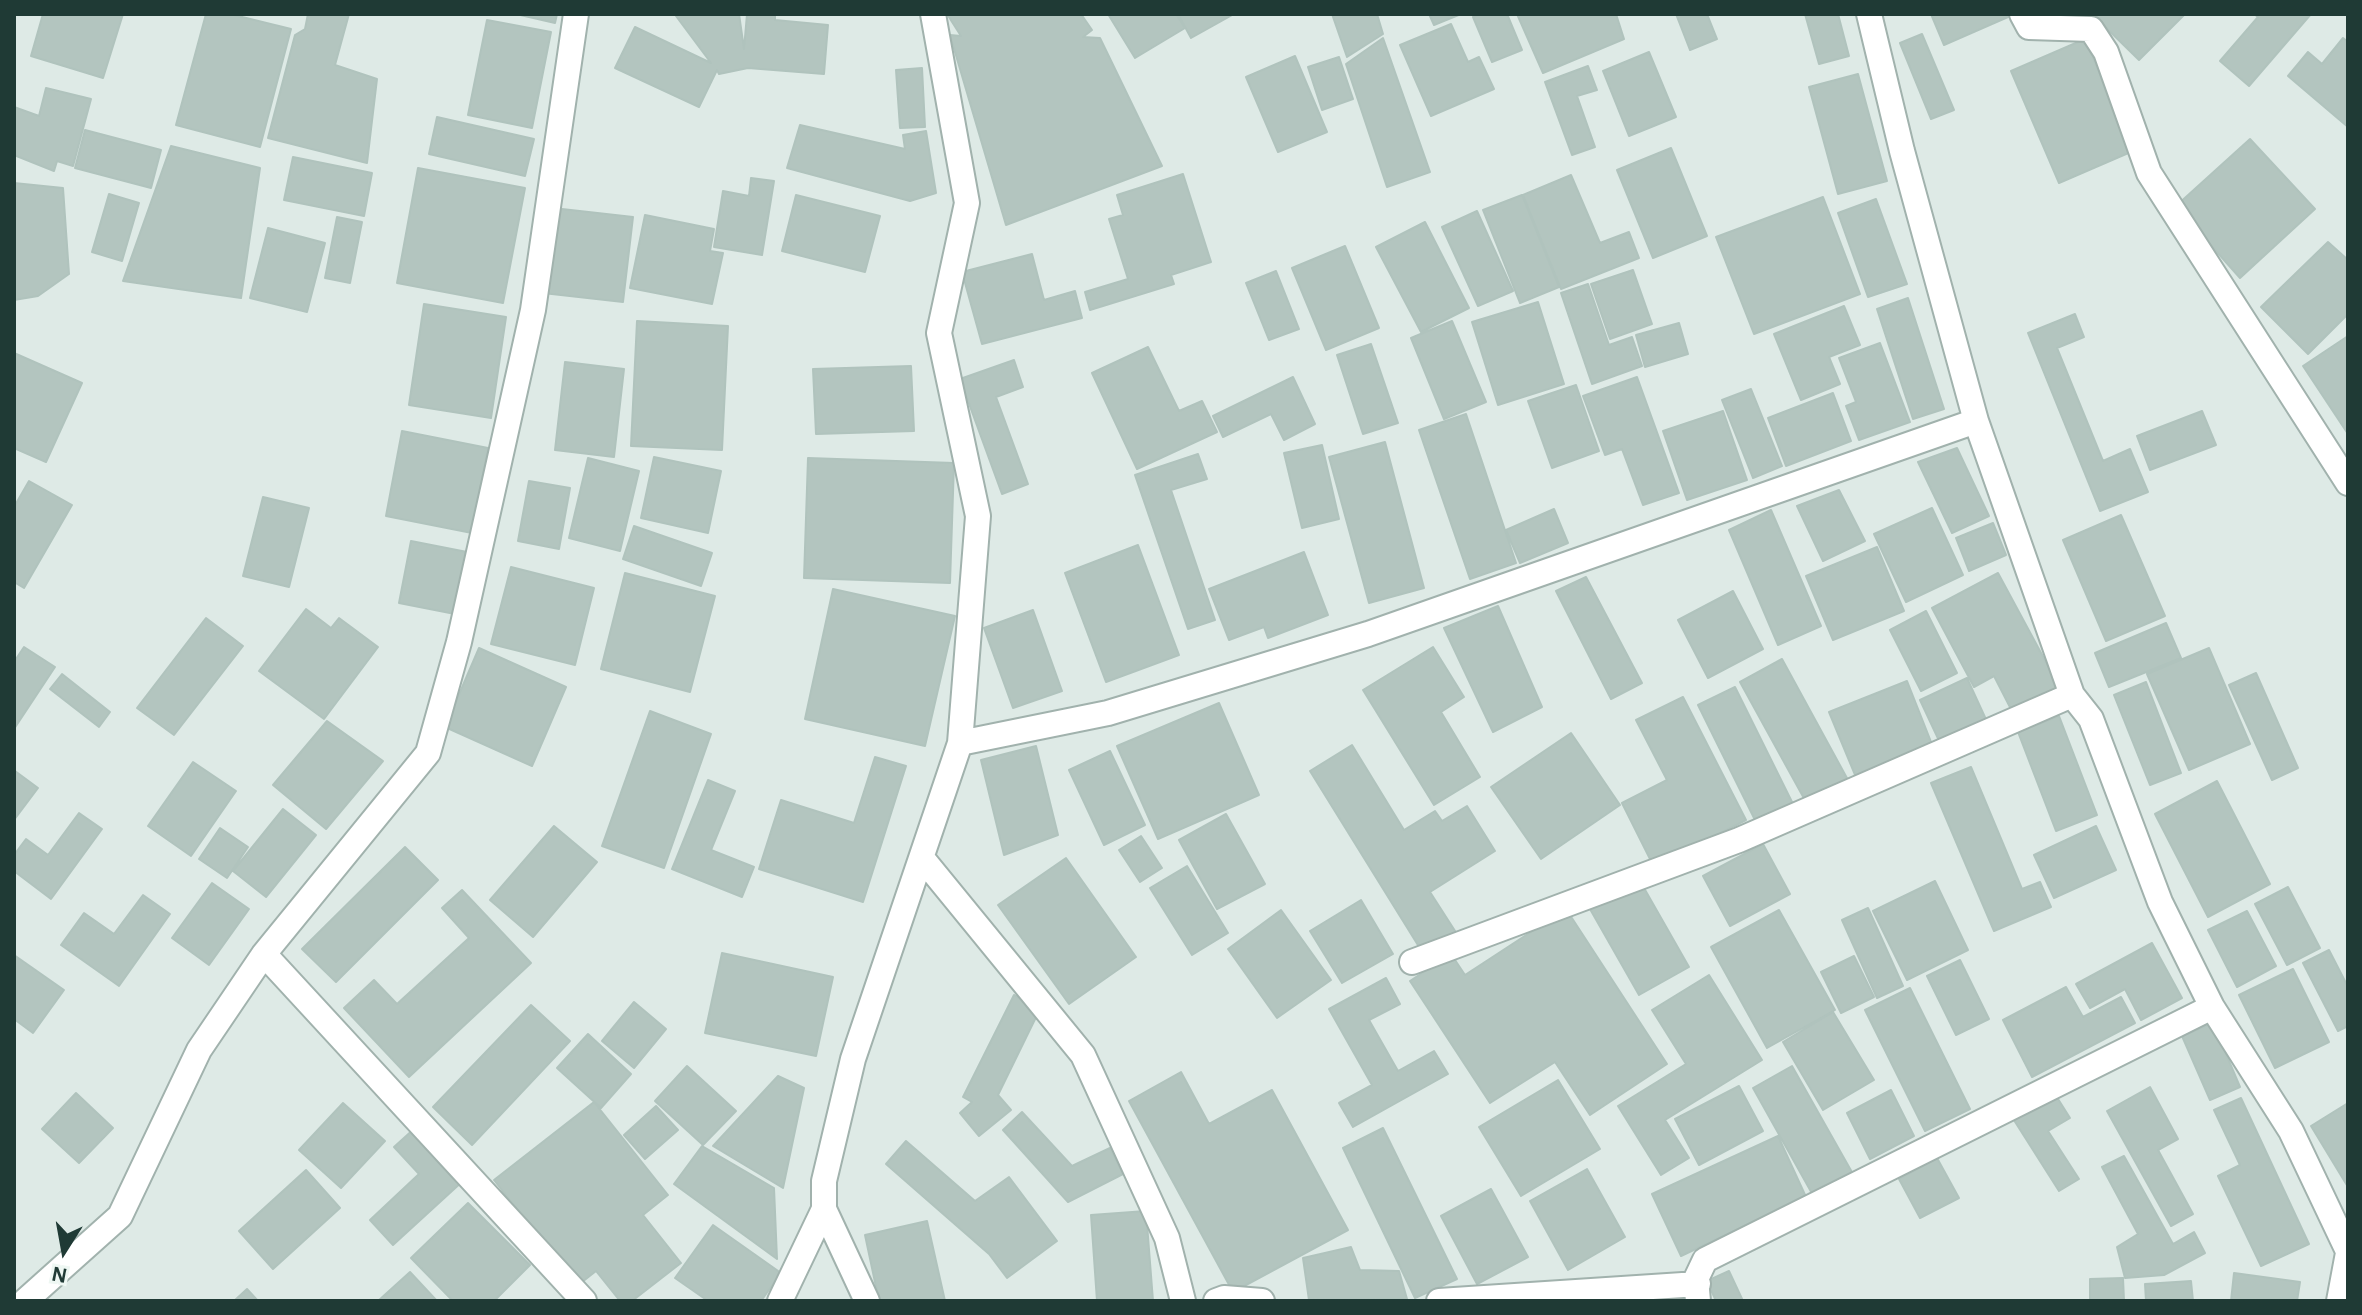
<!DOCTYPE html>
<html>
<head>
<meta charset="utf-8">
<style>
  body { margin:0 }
  #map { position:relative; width:2362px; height:1315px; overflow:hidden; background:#deeae6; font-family:"Alegreya Sans",sans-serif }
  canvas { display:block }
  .frame { position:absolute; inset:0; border:16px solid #1f3a35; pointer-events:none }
  .north { position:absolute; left:24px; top:1211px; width:80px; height:80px; -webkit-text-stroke:6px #eef7f3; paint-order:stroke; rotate:191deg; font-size:22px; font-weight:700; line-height:32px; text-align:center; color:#1f3a35 }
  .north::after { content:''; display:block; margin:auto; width:28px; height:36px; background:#1f3a35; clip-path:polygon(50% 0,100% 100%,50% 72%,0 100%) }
</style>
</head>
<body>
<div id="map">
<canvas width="2362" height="1315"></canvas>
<div class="frame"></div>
<div class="north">N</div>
</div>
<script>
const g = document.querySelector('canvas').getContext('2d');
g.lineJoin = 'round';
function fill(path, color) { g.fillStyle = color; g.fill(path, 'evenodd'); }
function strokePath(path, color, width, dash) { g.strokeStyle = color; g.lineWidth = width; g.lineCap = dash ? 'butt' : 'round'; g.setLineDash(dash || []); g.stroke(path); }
const building = new Path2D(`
  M43,14H123L103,78L31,56Z
  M206,14H230L291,29L260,147L176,125Z
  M308,14H349L335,65L377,79L367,163L268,138L295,35L305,29Z
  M516,14H557L555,23Z
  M677,14H739L744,49L747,14H775V20L828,25L824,74L748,68L719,74L717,70L699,107L615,68L635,27L711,63L676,16Z
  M947,14H1081L1092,30L1083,37L1100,38L1162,166L1006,225L950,35L961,36Z
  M1108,14H1176L1185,28L1135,58Z
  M1178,14H1234L1191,38Z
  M1332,14H1377L1383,34L1347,57Z
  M1429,14H1461L1434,25Z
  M1481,14H1507L1522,50L1492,62L1473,17Z
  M1517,14H1616L1624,39L1543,73Z
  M1676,14H1707L1717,39L1690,50Z
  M1805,14H1838L1849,56L1819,64Z
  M1931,14H2007L2008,17L1944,45Z
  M2092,14H2185L2139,60Z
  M2254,14H2311L2249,86L2220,61L2258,17Z
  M487,20L551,32L532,128L468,115Z
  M1451,24L1468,62L1479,57L1494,89L1431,116L1400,45Z
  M1922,34L1954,110L1931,119L1900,43Z
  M1383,38L1430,172L1387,187L1346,64Z
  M2343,38L2348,42V127L2288,76L2308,52L2322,64Z
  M2085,39L2133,151L2059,183L2011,71Z
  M1649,52L1676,117L1629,136L1603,71Z
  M1295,56L1327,132L1278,152L1246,77Z
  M1339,57L1353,99L1322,110L1308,67Z
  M1588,66L1597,90L1577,96L1595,147L1572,155L1545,82Z
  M922,68L925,127L900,128L896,70Z
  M1858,74L1887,181L1838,194L1809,87Z
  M46,88L91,99L73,166L57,161L54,171L14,155V107L39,116Z
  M437,117L534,139L525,176L429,154Z
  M800,125L905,149L903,135L926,131L936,193L910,201L787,168Z
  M85,130L161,150L151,188L75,168Z
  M2250,139L2315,209L2240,278L2176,206Z
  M171,146L260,168L241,298L123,281Z
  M1671,148L1707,236L1653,258L1617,170Z
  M293,157L372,173L364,216L284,200Z
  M418,168L525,188L503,303L397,283Z
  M1183,174L1211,262L1171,275L1174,284L1090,310L1085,292L1128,279L1109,219L1123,215L1117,195Z
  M1571,175L1600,243L1629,232L1639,258L1561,289L1523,195Z
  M751,178L774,181L762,255L714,247L723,191L749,196Z
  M14,183L63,188L69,274L38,296L14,300Z
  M109,194L139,203L122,261L92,252Z
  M796,195L880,216L865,272L782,251Z
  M1522,195L1559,287L1520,303L1483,210Z
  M1823,197L1860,294L1754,334L1716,237Z
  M1876,199L1907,284L1868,297L1838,213Z
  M553,208L633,217L623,302L543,293Z
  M1477,211L1513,291L1478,306L1442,227Z
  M645,215L714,229L710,251L723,253L712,304L630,288Z
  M337,217L362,222L350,283L325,278Z
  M1425,222L1469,308L1421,332L1376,247Z
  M268,228L325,243L307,312L250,298Z
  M2328,242L2348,260V314L2308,354L2261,307Z
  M1345,246L1379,328L1326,350L1292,268Z
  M1032,254L1044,300L1075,291L1082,318L982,344L962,272Z
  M1633,270L1652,324L1610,339L1591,284Z
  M1276,271L1299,329L1269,340L1246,283Z
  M1588,284L1609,345L1632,337L1642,366L1592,384L1561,293Z
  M1908,298L1944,409L1913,419L1877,309Z
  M1538,302L1564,384L1498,405L1472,322Z
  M424,304L506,317L491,418L409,405Z
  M1844,306L1860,345L1829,357L1840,384L1801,400L1774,334Z
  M2075,314L2084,337L2057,348L2103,461L2130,449L2148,492L2100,511L2028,333Z
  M637,321L728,326L722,450L631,446Z
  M1452,321L1486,402L1444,419L1411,338Z
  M1679,323L1688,354L1645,367L1636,335Z
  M2348,336V434L2303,366Z
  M1880,343L1910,422L1859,440L1846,406L1856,402L1839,358Z
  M1371,344L1398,423L1363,434L1337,355Z
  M1148,347L1179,411L1202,401L1217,432L1137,469L1092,373Z
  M14,353L82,383L46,462L14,448Z
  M1014,360L1023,387L996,397L1028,484L1002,494L960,379Z
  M565,362L624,369L614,457L555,450Z
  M911,366L914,431L816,434L813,369Z
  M1293,377L1315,424L1284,440L1271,414L1223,437L1213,416Z
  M1637,377L1679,493L1643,505L1622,449L1605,455L1583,396Z
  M1576,385L1599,451L1552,468L1528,401Z
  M1751,389L1782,466L1753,478L1722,400Z
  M1833,393L1851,441L1786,466L1768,418Z
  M1723,411L1747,480L1687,500L1663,431Z
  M2202,411L2216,445L2150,470L2137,436Z
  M1466,414L1516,563L1470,579L1419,430Z
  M402,431L488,448L472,533L386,516Z
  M1385,442L1424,588L1369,603L1329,457Z
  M1322,445L1339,519L1302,528L1284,453Z
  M1957,448L1989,516L1952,533L1918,462Z
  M1198,454L1207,479L1171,490L1215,620L1188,629L1135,475Z
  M654,457L721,471L708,533L641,518Z
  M588,458L639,471L620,551L569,538Z
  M808,458L954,463L950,583L804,578Z
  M29,481L72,505L24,588L14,582V507Z
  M529,481L570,488L559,549L518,541Z
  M1839,490L1865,541L1823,561L1797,506Z
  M263,497L309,508L289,587L243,576Z
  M1932,508L1963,575L1906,602L1874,534Z
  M1554,509L1568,543L1520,563L1506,530Z
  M1771,510L1821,626L1778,645L1729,530Z
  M2121,515L2165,616L2106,641L2063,540Z
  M1993,523L2006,555L1969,571L1956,538Z
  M634,526L712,553L701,586L623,559Z
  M411,541L467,552L455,614L399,603Z
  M1138,545L1179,655L1106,682L1065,573Z
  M1877,547L1904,611L1833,640L1806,576Z
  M1304,552L1328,615L1268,638L1264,627L1229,640L1209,589Z
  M511,567L594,588L575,665L491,644Z
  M625,573L715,596L690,692L601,669Z
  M1998,573L2061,690L2014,715L1994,676L1974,687L1932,608Z
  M1586,577L1642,683L1611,699L1556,591Z
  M833,589L955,616L925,746L805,719Z
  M1733,591L1763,649L1708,678L1678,620Z
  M1498,606L1542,707L1493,732L1444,628Z
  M306,609L331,628L339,618L378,647L324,719L259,671Z
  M1033,610L1062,691L1013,708L984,628Z
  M1926,611L1957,673L1921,691L1890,630Z
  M206,618L243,646L174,735L137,708Z
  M2166,623L2181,658L2109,687L2095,653Z
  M24,647L55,667L14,729V662Z
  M1433,647L1464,697L1441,712L1480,777L1434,805L1363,690Z
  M479,648L566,687L532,766L445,727Z
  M2209,648L2250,744L2189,770L2147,674Z
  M1782,659L1848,780L1806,802L1740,682Z
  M2256,673L2298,768L2272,780L2229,685Z
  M62,674L110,712L99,727L50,689Z
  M1967,678L1989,726L1942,747L1920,700Z
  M1907,681L1935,752L1858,782L1829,712Z
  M2146,682L2181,773L2150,785L2114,695Z
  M1735,687L1793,804L1756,822L1698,705Z
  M1683,697L1746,820L1654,867L1622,803L1667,780L1636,720Z
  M1219,703L1259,795L1158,839L1117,746Z
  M650,711L711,734L664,868L602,846Z
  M2059,716L2097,815L2056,831L2018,732Z
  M327,721L383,761L326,829L273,785Z
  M1571,733L1620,805L1541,859L1491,787Z
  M1352,745L1404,830L1435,811L1442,821L1467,806L1495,851L1430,892L1457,934L1421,950L1310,771Z
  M1036,746L1058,835L1004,855L981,760Z
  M1110,751L1145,825L1104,845L1069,770Z
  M875,757L906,766L863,902L759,869L781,800L854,823Z
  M193,762L236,791L191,856L148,826Z
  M1971,767L2022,889L2040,882L2051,907L1994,931L1931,783Z
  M15,771L38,788L14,820V773Z
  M708,780L735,791L711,850L754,867L742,897L672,869Z
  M2217,781L2270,884L2208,917L2155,814Z
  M283,809L316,835L266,897L233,871Z
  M79,813L102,829L51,899L14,871V855L26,839L48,855Z
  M1226,814L1265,884L1217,909L1179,840Z
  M554,826L597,862L533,937L490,900Z
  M2096,826L2116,870L2054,898L2034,855Z
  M220,828L248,847L227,878L199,859Z
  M1141,836L1162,868L1140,882L1119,850Z
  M1763,844L1790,894L1730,926L1703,876Z
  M405,847L438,880L336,982L302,949Z
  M1066,858L1136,957L1069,1004L998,905Z
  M1187,866L1228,933L1192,955L1150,888Z
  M1640,881L1689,967L1639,995L1590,909Z
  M1935,881L1968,950L1907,980L1873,911Z
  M212,883L249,909L209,965L172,938Z
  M2288,887L2320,948L2287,965L2255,904Z
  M462,890L531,963L409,1077L344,1008L374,980L397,1004L469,938L442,908Z
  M143,895L170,914L119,986L61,945L84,913L114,934Z
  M1361,900L1393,954L1342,983L1310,931Z
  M1868,908L1903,986L1877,998L1842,920Z
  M1566,909L1667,1064L1590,1115L1555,1062L1490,1103L1410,981L1451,954L1465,975Z
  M1281,910L1331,980L1277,1018L1228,949Z
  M1779,910L1835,1010L1767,1048L1711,947Z
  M2247,911L2276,966L2237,987L2208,930Z
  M2152,943L2182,998L2141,1020L2125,989L2090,1008L2076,984Z
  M2329,950L2348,987V1026L2338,1031L2303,963Z
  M722,953L833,977L816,1056L705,1033Z
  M14,955L64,990L33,1033L14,1019Z
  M1854,956L1874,997L1841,1013L1821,972Z
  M1960,960L1989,1019L1956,1035L1927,976Z
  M2293,969L2329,1042L2275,1068L2239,995Z
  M1709,975L1762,1060L1665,1120L1689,1158L1661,1175L1618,1106L1686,1064L1652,1010Z
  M1386,978L1400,1004L1369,1020L1398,1071L1434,1051L1448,1074L1353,1127L1339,1103L1372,1085L1329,1009Z
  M2066,987L2083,1017L2121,997L2135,1023L2032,1077L2003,1020Z
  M1910,988L1970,1109L1925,1131L1865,1010Z
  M1014,995L1040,1009L998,1095L1011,1110L979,1136L960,1113L972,1102L963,1097Z
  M634,1002L666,1029L634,1068L602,1041Z
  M531,1005L570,1041L472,1145L433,1107Z
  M1833,1012L1874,1080L1823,1110L1783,1042Z
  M2213,1023L2240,1087L2210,1100L2182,1036Z
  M588,1034L631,1074L601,1108L557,1068Z
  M687,1066L736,1111L703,1145L655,1101Z
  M1792,1066L1853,1174L1814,1197L1753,1088Z
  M1181,1072L1209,1124L1272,1090L1348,1230L1233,1292L1129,1101Z
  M778,1076L804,1088L783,1188L713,1146Z
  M1558,1080L1600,1149L1521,1196L1479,1127Z
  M1739,1086L1763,1131L1699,1165L1675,1119Z
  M2150,1087L2178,1139L2158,1150L2193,1214L2171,1226L2107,1111Z
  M1891,1090L1914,1136L1870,1159L1847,1113Z
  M2053,1091L2070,1118L2048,1131L2079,1179L2059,1191L2012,1117Z
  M76,1093L113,1128L79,1163L42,1129Z
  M2241,1098L2309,1244L2261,1266L2218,1176L2240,1165L2214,1110Z
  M594,1102L668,1195L643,1215L681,1263L632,1301H620L596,1271L577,1286L494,1180Z
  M343,1103L385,1141L341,1188L299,1150Z
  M2348,1103V1187L2311,1126Z
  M656,1106L678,1130L645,1159L624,1135Z
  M1022,1112L1072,1166L1110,1148L1123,1174L1068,1202L1003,1130Z
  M415,1128L464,1180L393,1245L370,1220L419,1174L394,1147Z
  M1383,1128L1457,1279L1415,1298L1343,1148Z
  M1778,1136L1806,1197L1681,1256L1652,1194Z
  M906,1141L975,1201L1009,1177L1057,1241L1007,1278L989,1254L886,1164Z
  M702,1146L774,1188L777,1259L674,1184Z
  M2124,1156L2173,1244L2194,1232L2205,1253L2164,1275L2125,1278L2117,1247L2138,1234L2102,1167Z
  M1937,1158L1959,1198L1920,1218L1899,1179Z
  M1587,1169L1625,1237L1568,1270L1530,1201Z
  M306,1170L340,1208L273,1269L239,1231Z
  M1491,1189L1528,1257L1477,1284L1441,1216Z
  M468,1203L530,1265L494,1301H453L411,1258Z
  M1146,1211L1153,1301H1097L1091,1215Z
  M927,1221L945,1301H879L865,1235Z
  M713,1225L781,1273L761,1301H708L675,1278Z
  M1351,1247L1360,1270L1399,1271L1407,1299L1309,1300L1303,1258Z
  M1729,1271L1743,1301H1716L1707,1281Z
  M410,1272L437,1301H378Z
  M2234,1273L2300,1282L2297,1301H2231Z
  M2123,1278L2124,1301H2090V1279Z
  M2191,1281L2193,1301H2146L2145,1284Z
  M247,1289L258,1301H234Z`);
fill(building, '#b3c5bf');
strokePath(building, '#b0c3bd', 2);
const minor = new Path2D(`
  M1869,14L1902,151L1976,421L2072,695L2091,719L2160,902L2212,1007L2291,1131L2348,1251
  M2022,14L2029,27L2091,29L2106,52L2149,173L2348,483
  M960,743L1108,713L1368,634L1976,421
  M922,858L1083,1055L1167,1238L1183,1301
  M264,954L584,1301
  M1412,962L1739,840L2072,695
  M824,1209L867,1301
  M25,1301L120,1216L199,1050L264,954L428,753L459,642L533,310L576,14
  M780,1301L824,1209V1181L853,1059L960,743L978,516L939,333L967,203L933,14
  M1216,1301L1224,1298L1262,1301
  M1439,1301L1698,1284
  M1698,1301L1696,1279L1705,1260L2212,1007
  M2339,1301L2348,1253`);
strokePath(minor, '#a1b2ad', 28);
strokePath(minor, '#fff', 24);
</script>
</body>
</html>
